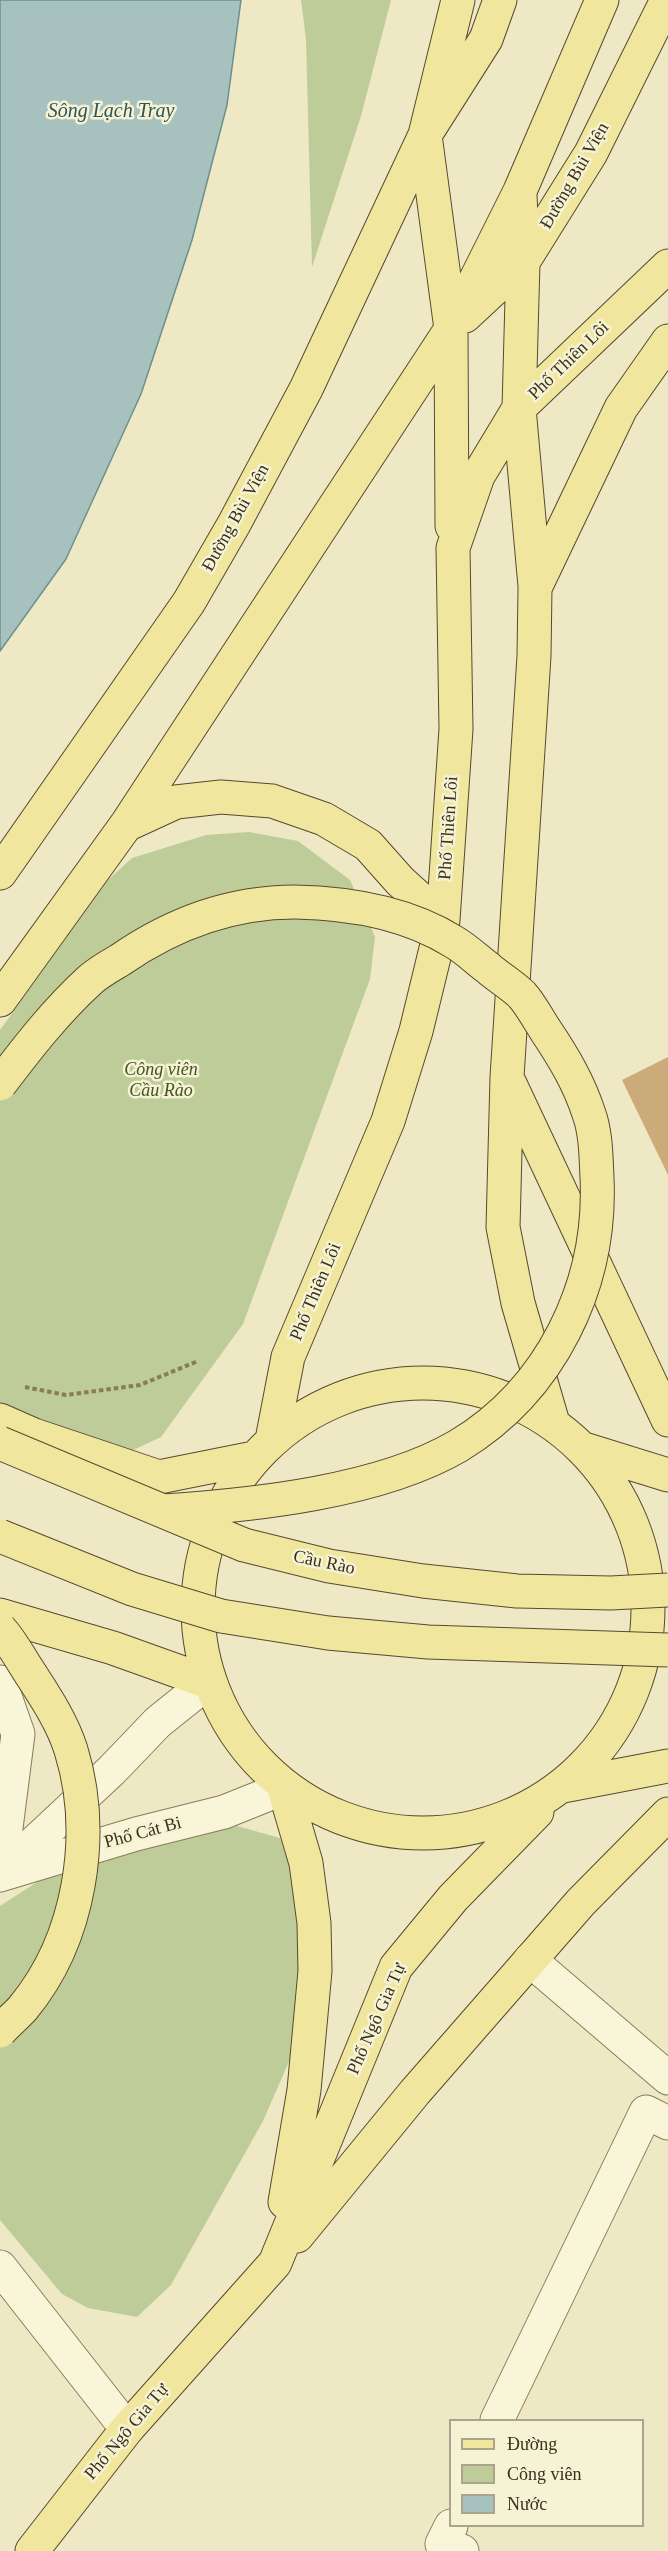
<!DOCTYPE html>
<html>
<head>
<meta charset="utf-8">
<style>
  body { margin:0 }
  #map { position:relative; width:668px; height:2551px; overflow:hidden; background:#eee9c4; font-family:Georgia,serif }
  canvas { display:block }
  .legend { position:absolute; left:449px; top:2419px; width:195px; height:108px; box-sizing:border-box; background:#f6f2d4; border:2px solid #aaa48c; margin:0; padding:8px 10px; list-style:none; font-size:18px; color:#39301f }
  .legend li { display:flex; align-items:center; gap:12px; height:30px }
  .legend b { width:30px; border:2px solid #aaa48c }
</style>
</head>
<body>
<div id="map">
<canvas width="668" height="2551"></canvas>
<ul class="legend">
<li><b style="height:8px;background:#f1e69d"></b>Đường</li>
<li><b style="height:16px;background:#bdcc98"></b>Công viên</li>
<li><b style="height:16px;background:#a6c1be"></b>Nước</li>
</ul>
</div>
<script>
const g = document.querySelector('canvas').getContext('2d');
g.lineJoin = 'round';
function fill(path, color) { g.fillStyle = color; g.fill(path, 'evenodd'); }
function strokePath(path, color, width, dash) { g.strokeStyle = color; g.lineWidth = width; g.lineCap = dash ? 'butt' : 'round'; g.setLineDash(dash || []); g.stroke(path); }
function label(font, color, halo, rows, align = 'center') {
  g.font = font + ' Georgia,serif'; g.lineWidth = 5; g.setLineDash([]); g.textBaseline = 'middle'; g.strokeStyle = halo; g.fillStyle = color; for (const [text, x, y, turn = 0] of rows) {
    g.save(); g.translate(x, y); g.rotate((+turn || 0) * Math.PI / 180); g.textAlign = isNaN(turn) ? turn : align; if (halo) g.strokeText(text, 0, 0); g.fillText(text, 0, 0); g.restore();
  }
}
fill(new Path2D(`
  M301,0H391L361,116L312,267L306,39Z
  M249,832L298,841L350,880L375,937L370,979L243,1324L161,1437L97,1467L5,1463L0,1461V1030L108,880L132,858L206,835Z
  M237,1826L280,1838L300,1897L312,1976L294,2050L263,2121L171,2285L137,2317L88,2308L62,2294L0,2220V1906L48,1875L188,1835Z`), '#bdcc98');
const water = new Path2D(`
  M0,0H241L227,105L192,240L141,394L66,559L0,651Z`);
fill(water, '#a6c1be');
strokePath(water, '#6d908d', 1.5);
fill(new Path2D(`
  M668,1057V1175L622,1080Z`), '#ccab7a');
const minor = new Path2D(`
  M0,1682L18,1734L0,1875
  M6,1869L112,1770L158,1722L208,1682
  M0,1875L136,1834L224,1812L284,1788
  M530,1960L668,2078
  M0,2267L127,2429
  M497,2420L646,2112L668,2123
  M451,2526L442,2544L462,2551`);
const major = new Path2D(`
  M520,195L523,262L519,408L535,586
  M465,316L523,262L591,153L667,0
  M452,526L451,329L425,135L458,0
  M126,825L176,802L221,797L272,801L324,819L368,845L400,881L443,920
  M0,873L189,602L234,524L306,389L425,135L486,39L500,0
  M0,1000L126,825L451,329L520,191L602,0
  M510,1084L668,1420
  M198 1608a225 225 0 1 1 450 0a225 225 0 1 1-450 0Z
  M0,1420L34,1435L159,1477L254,1458
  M553,1423L518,1303L503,1227L507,1077L534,656L535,588L621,408L668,341
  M272,1440L288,1357L388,1121L416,1031L443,920L456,729L453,548L478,476L519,408L668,266
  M584,1449L668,1475
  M0,1615L113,1648L208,1682
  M563,1786L668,1766
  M284,1788L306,1863L314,1923L315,1971L304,2090L285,2202
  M297,2236L415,2092L581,1902L668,1814
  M32,2551L127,2429L275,2263L396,1967L453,1898L537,1812`);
strokePath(minor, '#897c5b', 35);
strokePath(major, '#57492f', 35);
strokePath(new Path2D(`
  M25,1387L66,1395L140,1385L198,1361`), '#897c5b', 4, [4.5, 3]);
strokePath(minor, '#f9f5d8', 33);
strokePath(major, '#f1e69d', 33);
const majorBridge = new Path2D(`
  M0,1084C28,1047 56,1011 90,980C99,972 110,966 120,960C172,924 230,902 295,902C350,903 406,912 454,942C466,949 476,959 488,968C498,977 512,985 522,995C531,1005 538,1019 546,1031C564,1058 579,1083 589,1114C596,1133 596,1157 597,1178C602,1285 551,1390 458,1446C379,1492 254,1505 164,1511
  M0,1443L244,1545L329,1566L423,1581L517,1591L611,1593L668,1590
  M0,1536L132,1589L221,1616L328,1633L428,1642L668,1650
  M0,1629C11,1641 19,1656 28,1670C44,1695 62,1721 71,1750C97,1835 80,1939 23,2008C16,2016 7,2023 0,2031`);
strokePath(majorBridge, '#57492f', 35, []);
strokePath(majorBridge, '#f1e69d', 33);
label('18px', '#39301f', '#f6f2d4', [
  ["Đường Bùi Viện",575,176,-60],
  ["Phố Thiên Lôi",569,361,-44],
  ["Đường Bùi Viện",236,518,-61],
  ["Phố Thiên Lôi",449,828,-86],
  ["Phố Thiên Lôi",316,1292,-67],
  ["Cầu Rào",324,1563,12],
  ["Phố Cát Bi",143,1833,-15],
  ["Phố Ngô Gia Tự",377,2019,-66],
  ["Phố Ngô Gia Tự",127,2432,-50]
]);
label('italic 18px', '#415525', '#f6f2d4', [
  ["Công viên",161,1070],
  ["Cầu Rào",161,1091]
]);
label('italic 20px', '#2e5459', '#f6f2d4', [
  ["Sông Lạch Tray",111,112]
]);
</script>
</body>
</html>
